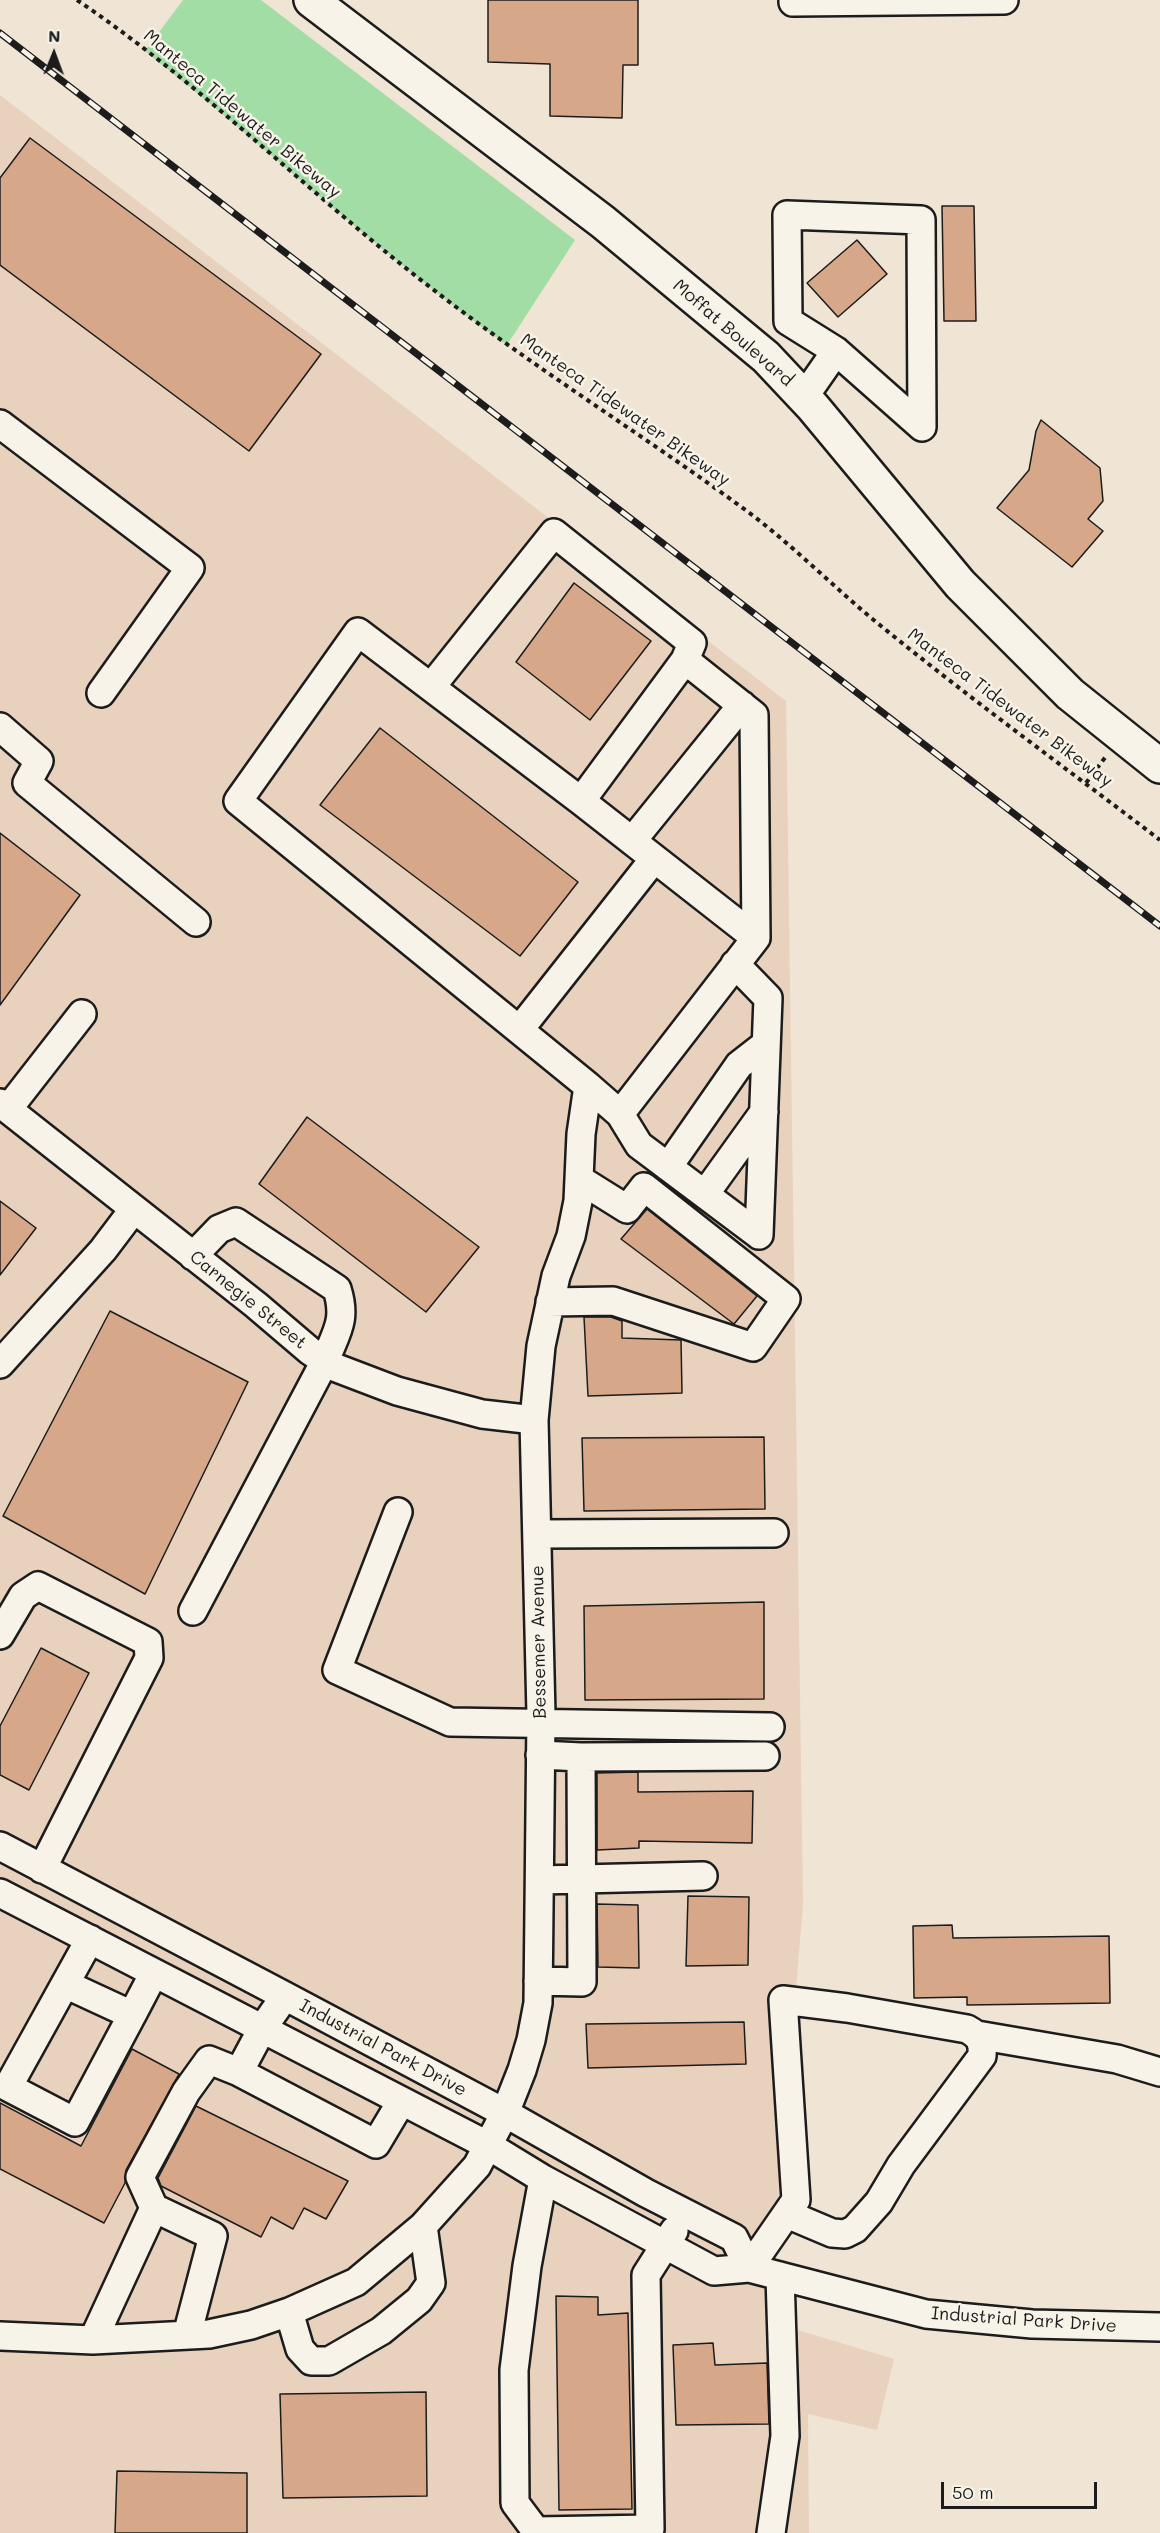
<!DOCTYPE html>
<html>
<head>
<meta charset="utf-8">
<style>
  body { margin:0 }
  #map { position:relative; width:1160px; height:2533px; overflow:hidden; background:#f0e4d5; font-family:Mali,sans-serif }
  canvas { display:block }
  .north { position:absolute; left:24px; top:24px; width:60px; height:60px; -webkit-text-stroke:4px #f7f3e8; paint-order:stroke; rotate:1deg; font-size:16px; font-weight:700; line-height:24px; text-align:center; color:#1c1c1c }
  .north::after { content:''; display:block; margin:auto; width:21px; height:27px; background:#1c1c1c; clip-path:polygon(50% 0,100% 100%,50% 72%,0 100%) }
  .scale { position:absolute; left:941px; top:2482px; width:156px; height:27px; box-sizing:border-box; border:3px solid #1c1c1c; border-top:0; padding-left:8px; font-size:18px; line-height:21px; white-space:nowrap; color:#1c1c1c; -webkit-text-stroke:4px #f7f3e8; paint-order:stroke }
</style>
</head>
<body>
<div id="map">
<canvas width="1160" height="2533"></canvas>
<div class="north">N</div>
<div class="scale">50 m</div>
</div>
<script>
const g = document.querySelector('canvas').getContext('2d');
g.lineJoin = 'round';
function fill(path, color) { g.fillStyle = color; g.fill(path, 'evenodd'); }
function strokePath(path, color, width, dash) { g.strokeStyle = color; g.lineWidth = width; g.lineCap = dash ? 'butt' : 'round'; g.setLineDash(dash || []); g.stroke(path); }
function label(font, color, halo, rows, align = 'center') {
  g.font = font + ' Mali,sans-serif'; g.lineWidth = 5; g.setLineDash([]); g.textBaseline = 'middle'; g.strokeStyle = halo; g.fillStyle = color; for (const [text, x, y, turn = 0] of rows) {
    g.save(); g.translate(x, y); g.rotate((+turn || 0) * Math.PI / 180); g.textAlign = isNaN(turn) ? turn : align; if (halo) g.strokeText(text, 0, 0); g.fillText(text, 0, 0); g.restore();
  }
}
fill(new Path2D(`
  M0,95L786,701L803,1905L768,2321L894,2359L877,2430L808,2414L809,2533H0Z`), '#e8d2be');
fill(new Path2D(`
  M183,0H261L575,240L507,345C380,255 267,147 145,51Z`), '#a1dda4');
const building = new Path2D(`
  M488,0H638V65H623L622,118L550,116V64L488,62Z
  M30,138L321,354L249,451L0,265V178Z
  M942,206H974L976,321H944Z
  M857,240L887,274L838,317L807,283Z
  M1041,420L1100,468L1103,501L1088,519L1103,531L1072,567L997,508L1029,470L1036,431Z
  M574,583L651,641L590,720L516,662Z
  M380,728L578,882L520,956L320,805Z
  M0,833L80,895L0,1005Z
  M307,1117L479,1247L426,1312L259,1184Z
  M0,1201L36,1228L0,1275Z
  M647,1209L757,1296L734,1324L621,1239Z
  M110,1311L248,1382L145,1594L3,1516Z
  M584,1317H611L622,1321V1338L681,1340L682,1393L588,1396Z
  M764,1437L765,1509L584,1511L582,1438Z
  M764,1602V1699L585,1700L584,1606Z
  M41,1648L89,1673L29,1790L0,1775V1726Z
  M638,1772V1792L753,1791L752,1843L639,1841V1848L597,1850V1773Z
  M688,1896L749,1897L748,1965L686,1966Z
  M597,1904L638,1905L639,1968L598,1967Z
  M952,1925L953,1938L1109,1936L1110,2003L967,2005V1997L914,1998L913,1926Z
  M744,2022L746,2064L588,2068L586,2024Z
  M132,2049L179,2074L126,2170L125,2183L104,2223L0,2169V2103L81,2146Z
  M196,2106L348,2181L326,2219L304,2208L293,2229L271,2217L261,2237L161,2186L158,2178Z
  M556,2296L598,2297V2315L628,2313L632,2509L559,2510Z
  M713,2343L715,2365L767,2363L769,2424L676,2425L673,2345Z
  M426,2392L427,2496L283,2498L280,2394Z
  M117,2471L247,2473V2533H115Z`);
fill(building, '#d6a788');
strokePath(building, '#1c1c1c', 1.5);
const minor = new Path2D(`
  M793,2L1004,0
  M804,397L836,351L922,427L921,220L787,215L788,321L836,351
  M0,424L190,568L101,693
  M431,687L554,533L692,643L685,660L581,801
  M0,727L39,761L27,783L196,922
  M632,841L742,705
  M735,964L768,998L759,1235
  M520,1029L654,859
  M588,1086L620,1114L756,938L754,715L685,660
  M0,1103L256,1305L310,1351L334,1367L397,1391L482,1414L534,1420
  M8,1109L82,1014
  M620,1114L639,1145L759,1235
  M668,1167L739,1065L766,1044
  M705,1194L764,1112
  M550,1302L613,1301L753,1347L786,1299L644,1187L627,1209L579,1179
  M0,1364L103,1250L134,1209
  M398,1512L337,1670L450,1722L770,1727
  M537,1534L774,1533
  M193,1611L325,1361C336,1332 347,1321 337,1289L236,1222L219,1229L193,1256
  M0,1635L23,1596L38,1586L148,1642L149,1658L42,1869
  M581,1757L765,1756
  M0,1846L285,1996L505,2113L646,2193L734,2238L749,2268
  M540,1880L703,1876
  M0,1893L489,2146L543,2179L714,2271L749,2268L926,2314L1032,2324L1160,2327
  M538,1981L582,1982L581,1757L540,1755
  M65,1984L132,2015L75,2122L8,2087L90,1939
  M132,2015L154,1973
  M977,2035L1117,2059L1160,2072
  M239,2072L376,2144L401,2102
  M543,2179L527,2266L514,2370L515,2503L536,2531L650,2529L646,2275L674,2231
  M154,2208L213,2236L187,2335
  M749,2268L796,2200L783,2000L847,2008L967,2029C980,2036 983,2042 982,2056L901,2165L879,2202L855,2229L845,2234L832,2233L787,2214
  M289,2312L300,2349L311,2361H329L381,2331L419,2300L431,2283L423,2226
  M0,2336L93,2340L209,2334L251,2325L289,2312L356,2282L423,2226L477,2166L505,2113L522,2070L531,2040L538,2003L541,1715L534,1420L541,1346L556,1276L571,1236L578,1201L581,1134L588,1086L238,801L358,632L581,801L756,938
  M93,2340L154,2208L140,2177L186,2092L209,2060L239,2072L262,2029L285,1996
  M771,2533L785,2436L780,2276`);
const major = new Path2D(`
  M311,0L603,222L766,357L813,407L960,584L1070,694L1160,766`);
strokePath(minor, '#1c1c1c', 32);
strokePath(major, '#1c1c1c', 38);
strokePath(new Path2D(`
  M77,0C203,85 310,195 430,287C530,365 637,431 740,506C790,542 833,587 881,626C972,700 1067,769 1160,840
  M1086,783L1107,755`), '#1c1c1c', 4, [4.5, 4.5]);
strokePath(minor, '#f7f3e8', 27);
strokePath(major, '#f7f3e8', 33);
const rail = new Path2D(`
  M0,33L1160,926`);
strokePath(rail, '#1c1c1c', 7);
strokePath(rail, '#f7f3e8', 4.5, [14]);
label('18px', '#1c1c1c', '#f7f3e8', [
  ["Manteca Tidewater Bikeway",242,114,40],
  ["Moffat Boulevard",733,333,41],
  ["Manteca Tidewater Bikeway",625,410,35],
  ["Manteca Tidewater Bikeway",1010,708,37],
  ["Carnegie Street",248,1300,39],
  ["Bessemer Avenue",539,1642,-91],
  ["Industrial Park Drive",383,2048,28],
  ["Industrial Park Drive",1024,2320,4]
]);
</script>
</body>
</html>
